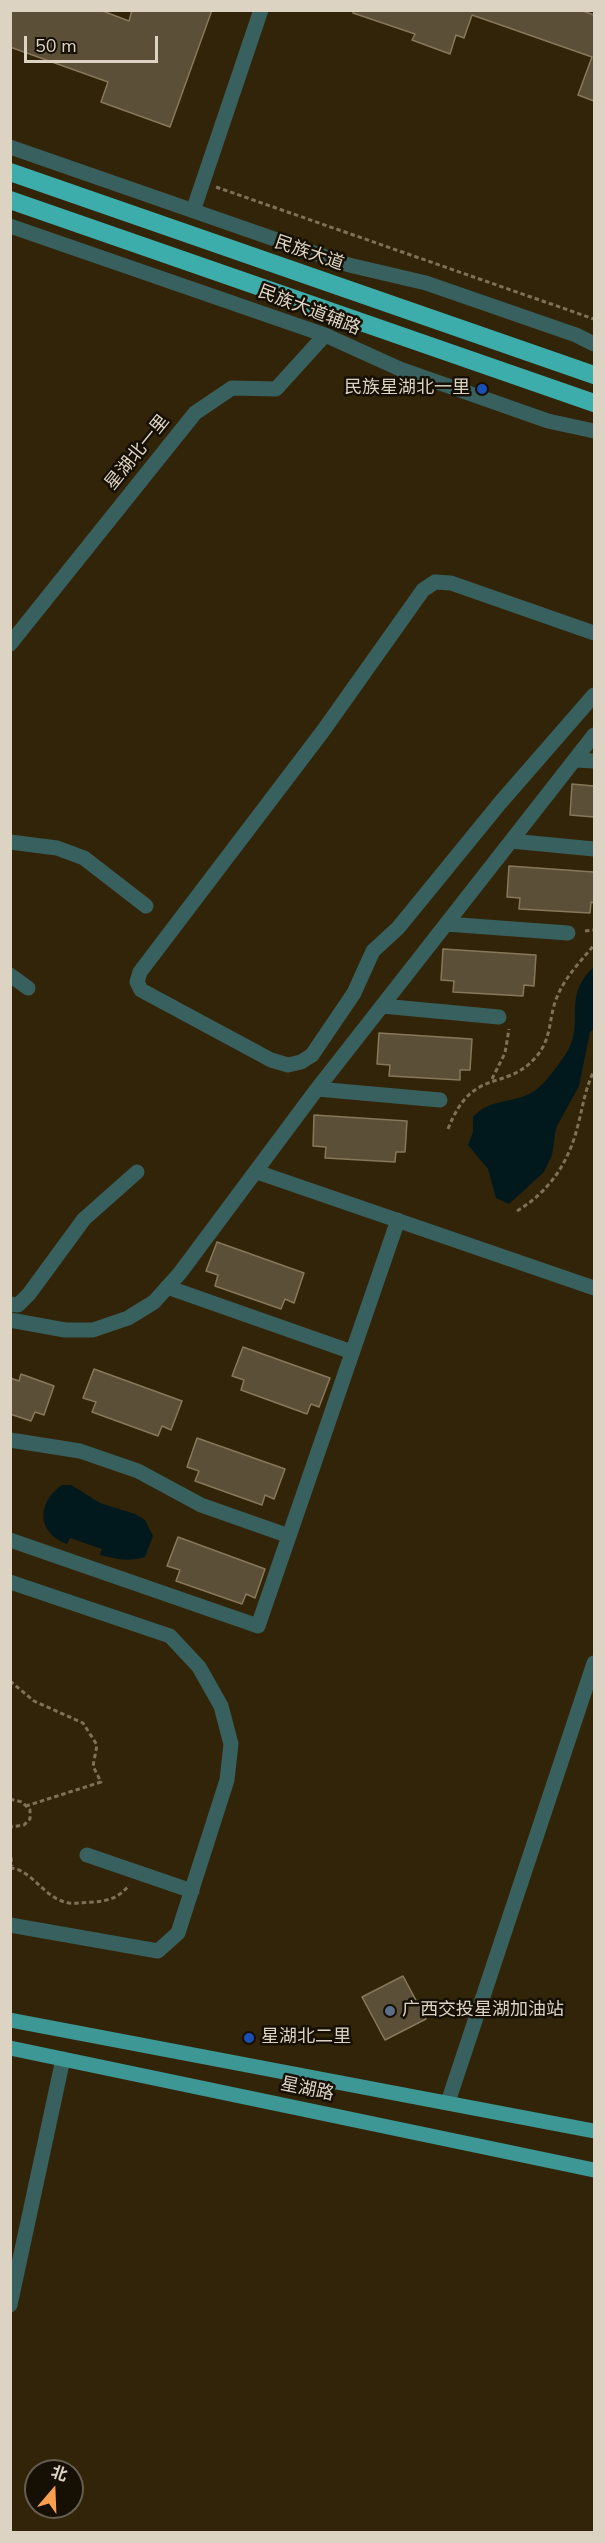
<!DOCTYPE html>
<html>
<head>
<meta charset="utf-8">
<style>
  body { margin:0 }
  #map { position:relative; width:605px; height:2543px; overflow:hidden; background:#322408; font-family:"Nunito Sans","Noto Sans SC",sans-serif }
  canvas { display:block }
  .frame { position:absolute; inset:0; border:12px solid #dcd3c3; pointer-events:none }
  .north { position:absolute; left:24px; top:2459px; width:60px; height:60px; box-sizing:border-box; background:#150f04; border:2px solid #655d50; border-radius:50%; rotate:19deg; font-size:16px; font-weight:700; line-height:24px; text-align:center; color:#dcd3c3 }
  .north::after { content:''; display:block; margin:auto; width:21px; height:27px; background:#fa9f4f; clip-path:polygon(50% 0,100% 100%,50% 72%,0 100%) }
  .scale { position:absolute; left:24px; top:36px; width:134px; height:27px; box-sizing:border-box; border:3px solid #dcd3c3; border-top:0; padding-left:8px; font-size:18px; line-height:21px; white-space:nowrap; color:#dcd3c3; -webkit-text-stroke:4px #150f04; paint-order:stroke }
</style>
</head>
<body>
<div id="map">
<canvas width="605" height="2543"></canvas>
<div class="frame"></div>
<div class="north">北</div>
<div class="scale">50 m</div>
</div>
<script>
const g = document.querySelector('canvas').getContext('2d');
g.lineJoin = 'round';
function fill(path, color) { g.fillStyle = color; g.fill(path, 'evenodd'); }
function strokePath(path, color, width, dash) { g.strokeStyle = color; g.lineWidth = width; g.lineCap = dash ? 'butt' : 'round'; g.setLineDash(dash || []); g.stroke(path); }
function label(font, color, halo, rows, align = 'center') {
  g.font = font + ' "Nunito Sans","Noto Sans SC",sans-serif'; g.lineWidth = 5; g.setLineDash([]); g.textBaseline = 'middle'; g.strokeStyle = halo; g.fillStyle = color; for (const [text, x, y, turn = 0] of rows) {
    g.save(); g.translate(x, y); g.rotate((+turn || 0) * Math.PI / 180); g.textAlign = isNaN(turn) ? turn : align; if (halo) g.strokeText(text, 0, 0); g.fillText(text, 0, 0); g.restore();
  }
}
fill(new Path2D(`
  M594,967V1029L590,1032L579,1086L556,1128L552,1155L544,1172L509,1204L496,1198L488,1169L468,1145L473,1132V1117C488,1100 508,1103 527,1095C542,1089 556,1068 565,1055C587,1025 560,997 594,967Z
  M62,1485H71L100,1503L135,1514L145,1520L153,1536L145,1557C128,1562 116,1559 100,1555L102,1549L70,1538L67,1544C36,1533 37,1502 62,1485Z`), '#01191d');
const building = new Path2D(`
  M10,10H100L129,21L132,10H212L170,127L101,102L108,82L10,47Z
  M353,10H580L594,15V101L578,95L592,57L472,15L464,38L456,35L450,54L412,40L415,34L353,13Z
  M572,784L594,786V817L570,815Z
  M509,866L594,872V903L591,902L590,913L519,909L520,898L507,897Z
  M443,949L536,955L534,986L524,985L523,996L453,992L454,981L441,980Z
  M379,1033L472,1039L470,1070H460V1080L389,1076L390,1065L377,1064Z
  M314,1115L407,1121L405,1152H396L395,1162L325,1158L326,1147L313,1146Z
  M217,1242L304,1273L294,1303L285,1299L281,1309L215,1286L218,1275L206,1271Z
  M243,1347L330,1378L319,1407L311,1404L307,1414L241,1390L244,1380L232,1376Z
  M94,1369L182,1401L171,1430L162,1426L158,1436L92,1412L96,1402L83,1398Z
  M21,1374L54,1386L44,1415L35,1412L31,1421L10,1414V1378L19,1381Z
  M197,1438L285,1469L274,1499L265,1495L262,1505L195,1481L199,1471L187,1467Z
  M178,1537L265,1569L255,1598L246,1594L242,1604L176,1581L180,1570L167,1566Z
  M403,1976L426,2019L385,2040L362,1997Z`);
fill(building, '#5c4f37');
strokePath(building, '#88785b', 1.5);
strokePath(new Path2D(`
  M216,187L594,319
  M585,931L594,930
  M492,1079L505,1053L509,1029
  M448,1129C473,1065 505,1093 536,1057C553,1037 548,1018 557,997C565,977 581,961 594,945
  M517,1211C550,1191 569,1162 578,1125C583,1106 585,1089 594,1071
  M10,1681L34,1701L83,1723L97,1745L93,1766L101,1782L26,1806
  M10,1799L22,1802L30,1810V1819L24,1825L10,1827
  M10,1850L12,1866
  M10,1868C32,1869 44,1899 69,1903C77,1904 85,1902 93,1902C108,1901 119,1898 129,1885`), '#7d715a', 3, [4.5, 3]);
strokePath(new Path2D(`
  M10,147L349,265L426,283L576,335L594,344
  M193,211L261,10
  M10,226L325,335L400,369L548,421L594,431
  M594,633L451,583L435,582L423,590L323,731L140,972L137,982L141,990L271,1060L288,1065L301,1062L312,1055L354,993L373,951L398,928L500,803L594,695
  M10,644L195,413L232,388L276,389L325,335
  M575,760L594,761
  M511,841L594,849
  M10,842L57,848L84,858L146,906
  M446,924L568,933
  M10,975L28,988
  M382,1006L499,1017
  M317,1089L440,1100
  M257,1172L594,1288
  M167,1287L352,1352
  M10,1304L18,1305L29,1294L84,1219L137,1172
  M10,1320L65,1330H93L128,1318L154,1302L180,1273L317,1089L594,735
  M10,1440L80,1451L138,1471L201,1505L289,1536
  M10,1540L258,1626L398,1220
  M10,1582L170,1636L199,1667L221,1706L231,1744L227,1780L178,1933L158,1951L10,1925
  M87,1855L192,1891
  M448,2102L594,1663
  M10,2305L63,2059`), '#38605e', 15);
strokePath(new Path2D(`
  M10,2020L594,2131
  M10,2048L594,2170`), '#3d9794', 15);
strokePath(new Path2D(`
  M10,172L594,375
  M10,200L594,403`), '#3cadaa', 18);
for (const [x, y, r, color] of [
  [482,389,6,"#1a4fb4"],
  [390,2011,6,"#5c6f8a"],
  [249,2038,6,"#1a4fb4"]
]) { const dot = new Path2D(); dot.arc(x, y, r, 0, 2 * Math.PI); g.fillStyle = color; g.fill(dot); strokePath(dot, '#150f04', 2); }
label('18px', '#dcd3c3', '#150f04', [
  ["民族大道",309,254,19],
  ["民族大道辅路",309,311,21],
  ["星湖北一里",138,453,-51],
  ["星湖路",307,2090,12]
]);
label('18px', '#dcd3c3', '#150f04', [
  ["民族星湖北一里",470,389,"right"],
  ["广西交投星湖加油站",402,2011],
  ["星湖北二里",261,2038]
], 'left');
</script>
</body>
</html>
